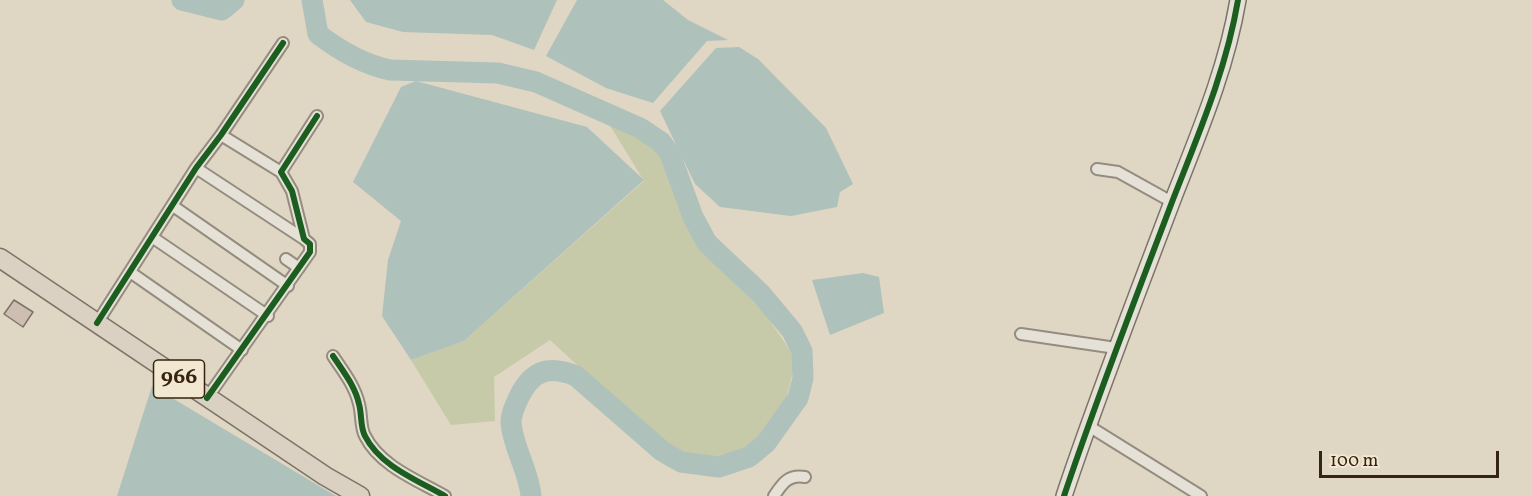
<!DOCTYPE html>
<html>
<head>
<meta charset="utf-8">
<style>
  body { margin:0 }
  #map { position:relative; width:1532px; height:496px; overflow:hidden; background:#dfd6c3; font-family:Vollkorn,serif }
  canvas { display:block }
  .scale { position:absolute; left:1319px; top:451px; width:180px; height:27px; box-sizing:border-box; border:3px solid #372311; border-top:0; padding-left:8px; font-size:18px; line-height:21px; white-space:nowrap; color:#372311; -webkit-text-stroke:4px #f2e7d0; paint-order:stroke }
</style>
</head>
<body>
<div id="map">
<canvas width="1532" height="496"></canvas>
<div class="scale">100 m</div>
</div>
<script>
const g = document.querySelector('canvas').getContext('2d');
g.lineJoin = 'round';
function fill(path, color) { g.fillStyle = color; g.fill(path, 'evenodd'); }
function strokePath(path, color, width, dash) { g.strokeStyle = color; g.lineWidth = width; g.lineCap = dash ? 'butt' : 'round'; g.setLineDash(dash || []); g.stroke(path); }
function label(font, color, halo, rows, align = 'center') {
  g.font = font + ' Vollkorn,serif'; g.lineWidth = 5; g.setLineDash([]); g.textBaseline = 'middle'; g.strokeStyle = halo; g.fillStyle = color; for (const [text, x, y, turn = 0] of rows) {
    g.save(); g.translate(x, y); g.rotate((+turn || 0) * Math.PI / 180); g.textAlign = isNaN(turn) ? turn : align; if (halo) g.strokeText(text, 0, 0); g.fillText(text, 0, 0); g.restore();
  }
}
fill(new Path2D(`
  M606,119L643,134L661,156L699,243L765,314L796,359L784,408L742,454L693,458L651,433L550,340L494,377L495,421L451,425L411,360L464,341L644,181Z`), '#c6caa9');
fill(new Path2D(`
  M350,0H557L534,50L492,35L403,32L366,22Z
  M577,0H663L688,20L728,40L707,41L653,103L606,88L546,56Z
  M739,47L758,59L826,128L853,184L840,192L837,207L791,216L720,207L695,184L660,111L716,48Z
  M416,81L587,127L644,180L464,341L411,360L382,316L388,260L401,221L353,182L401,87Z
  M863,273L879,277L884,313L830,335L812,280Z
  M152,386L336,496H117Z`), '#afc1bb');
strokePath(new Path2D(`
  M182,0L222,10L234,0
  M312,0L318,34C340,51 362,64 390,70L498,73L536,82L640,128L661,142L670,154L693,217L707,243L761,294L792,331L802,351L803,378L798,398L766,443L749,457L719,467L681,462L662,451L576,376C549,365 532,370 519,397C515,406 511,413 511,423C513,448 529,471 531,496`), '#afc1bb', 21);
const building = new Path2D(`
  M14,300L33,312L23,327L4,314Z`);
fill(building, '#cdbeb1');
strokePath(building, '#7c7468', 1.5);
const street = new Path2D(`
  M221,135L281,172
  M196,168L304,239
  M1097,169L1118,172L1172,202
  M173,206L288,286
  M152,237L268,316
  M286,259L299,268
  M130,272L242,350
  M97,323L196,168L221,135L283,43
  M1021,334L1116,348
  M333,356C343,371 355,386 359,404C362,414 360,427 365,436C380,466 417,480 445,496
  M207,398L310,252V244L304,239L292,191L281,172L317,116
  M1087,425L1201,496
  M774,496C782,484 788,474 805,477`);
const secondary = new Path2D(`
  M1064,496C1097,397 1135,300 1172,202C1198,135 1226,71 1238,0`);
const primary = new Path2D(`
  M0,258L325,476L360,496`);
strokePath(street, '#948c7f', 14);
strokePath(secondary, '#7c7468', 18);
strokePath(primary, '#7c7468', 21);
strokePath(street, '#e6e1d7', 10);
strokePath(secondary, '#e6e1d7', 15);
strokePath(primary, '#dad1c2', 18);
strokePath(new Path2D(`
  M97,323L196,168L221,135L283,43
  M333,356C343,371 355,386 359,404C362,414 360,427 365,436C380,466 417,480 445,496
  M207,398L310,252V244L304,239L292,191L281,172L317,116
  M1064,496C1097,397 1135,300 1172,202C1198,135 1226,71 1238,0`), '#1b5e20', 6);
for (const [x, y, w] of [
  [179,379,51]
]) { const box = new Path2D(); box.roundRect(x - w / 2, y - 19, w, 38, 4.5); g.fillStyle = '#f2e7d0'; g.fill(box); strokePath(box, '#372311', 1.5); }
label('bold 22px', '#372311', null, [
  ["966",179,379]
]);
</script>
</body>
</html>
